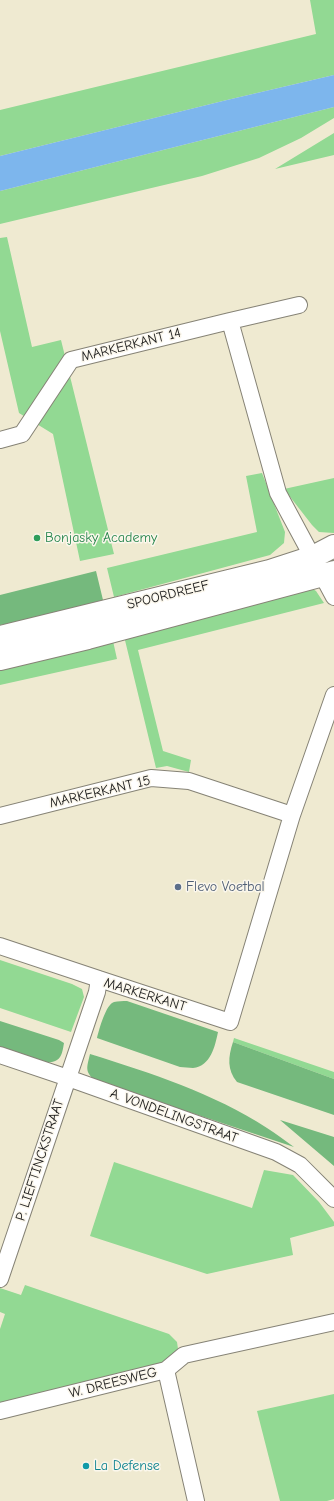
<!DOCTYPE html>
<html>
<head>
<meta charset="utf-8">
<style>
  body { margin:0 }
  canvas { display:block; background:#efead1 }
</style>
</head>
<body>
<canvas width="334" height="1501"></canvas>
<script>
const g = document.querySelector('canvas').getContext('2d');
g.lineJoin = 'round';
function fill(path, color) { g.fillStyle = color; g.fill(path, 'evenodd'); }
function strokePath(path, color, width, dash) { g.strokeStyle = color; g.lineWidth = width; g.lineCap = dash ? 'butt' : 'round'; g.setLineDash(dash || []); g.stroke(path); }
function label(font, color, halo, rows, align = 'center') {
  g.font = font + ' "Comic Neue",sans-serif'; g.lineWidth = 3; g.setLineDash([]); g.textBaseline = 'middle'; g.strokeStyle = halo; g.fillStyle = color; for (const [text, x, y, turn = 0] of rows) {
    g.save(); g.translate(x, y); g.rotate((+turn || 0) * Math.PI / 180); g.textAlign = isNaN(turn) ? turn : align; if (halo) g.strokeText(text, 0, 0); g.fillText(text, 0, 0); g.restore();
  }
}
fill(new Path2D(`
  M310,0H334V75L227,100L0,156V110L316,34Z
  M334,107V118L301,138L259,158L202,176L0,224V191Z
  M334,133V155L275,169Z
  M7,237L32,347L61,340L114,554L80,561L53,434L19,413L0,331V238Z
  M262,473L285,532L284,543L270,555L114,597L107,568L257,532L246,476Z
  M334,478V533L319,532L312,525L284,489Z
  M308,586L316,591L324,603L138,650L163,751L191,760L189,772L167,766L156,768L123,632Z
  M113,641L117,659L0,685V667Z
  M0,960L72,984L82,989L84,997L71,1032L0,1008Z
  M234,1038L334,1072V1079L233,1042Z
  M114,1162L252,1208L264,1170L293,1175L319,1202L334,1222V1226L290,1238L293,1255L207,1274L90,1236Z
  M25,1285L169,1334L177,1342L178,1349L166,1362L0,1404V1329L5,1314L0,1312V1288L21,1295Z
  M334,1394V1499L327,1501H280L257,1411Z`), '#92d993');
fill(new Path2D(`
  M96,571L103,600L23,621L0,625V595Z
  M127,1001L218,1032C215,1046 211,1066 193,1068C189,1068 184,1067 180,1067L97,1038C99,1030 106,1004 114,1002C118,1001 123,1001 127,1001Z
  M0,1021L59,1040L64,1043C63,1049 62,1057 57,1060C46,1068 12,1053 0,1048Z
  M233,1042L334,1079V1115L237,1082C227,1070 228,1057 233,1042Z
  M90,1054C151,1073 213,1093 267,1128C277,1134 285,1141 294,1147L96,1081C84,1072 87,1067 90,1054Z
  M280,1120L334,1137V1166Z`), '#75b97d');
fill(new Path2D(`
  M334,75V107L0,191V156L227,100Z`), '#7db6ed');
const street = new Path2D(`
  M299,305L230,321L278,493L334,597
  M0,440L22,434L71,360L230,321
  M0,816L151,778L189,781L292,815
  M0,946L99,979
  M0,1055L68,1078L276,1152L300,1165L334,1199
  M0,1279L97,992L99,979L230,1022L292,815L334,695
  M166,1370L184,1355L334,1322
  M0,1411L166,1370L196,1501`);
const secondary = new Path2D(`
  M0,637L270,571L313,557L334,546
  M0,659L88,638L334,572`);
strokePath(street, '#868376', 18);
strokePath(secondary, '#868376', 24);
strokePath(street, '#fff', 16);
strokePath(secondary, '#fff', 22);
for (const [x, y, r, color] of [
  [37,538,4,"#2e9e5b"],
  [178,887,4,"#5c6f8a"],
  [86,1466,4,"#0f9aa8"]
]) { const dot = new Path2D(); dot.arc(x, y, r, 0, 2 * Math.PI); g.fillStyle = color; g.fill(dot); strokePath(dot, '#fbf7ec', 1.5); }
label('14px', '#1c1c1c', '#fbf7ec', [
  ["MARKERKANT 14",131,345,-14],
  ["SPOORDREEF",168,595,-14],
  ["MARKERKANT 15",100,792,-13],
  ["MARKERKANT",145,995,17],
  ["A. VONDELINGSTRAAT",174,1116,20],
  ["P. LIEFTINCKSTRAAT",40,1160,-72],
  ["W. DREESWEG",113,1383,-14]
]);
label('14px', '#27864d', '#fbf7ec', [
  ["Bonjasky Academy",45,538]
], 'left');
label('14px', '#4e5e75', '#fbf7ec', [
  ["Flevo Voetbal",186,887]
], 'left');
label('14px', '#0d838f', '#fbf7ec', [
  ["La Defense",94,1466]
], 'left');
</script>
</body>
</html>
